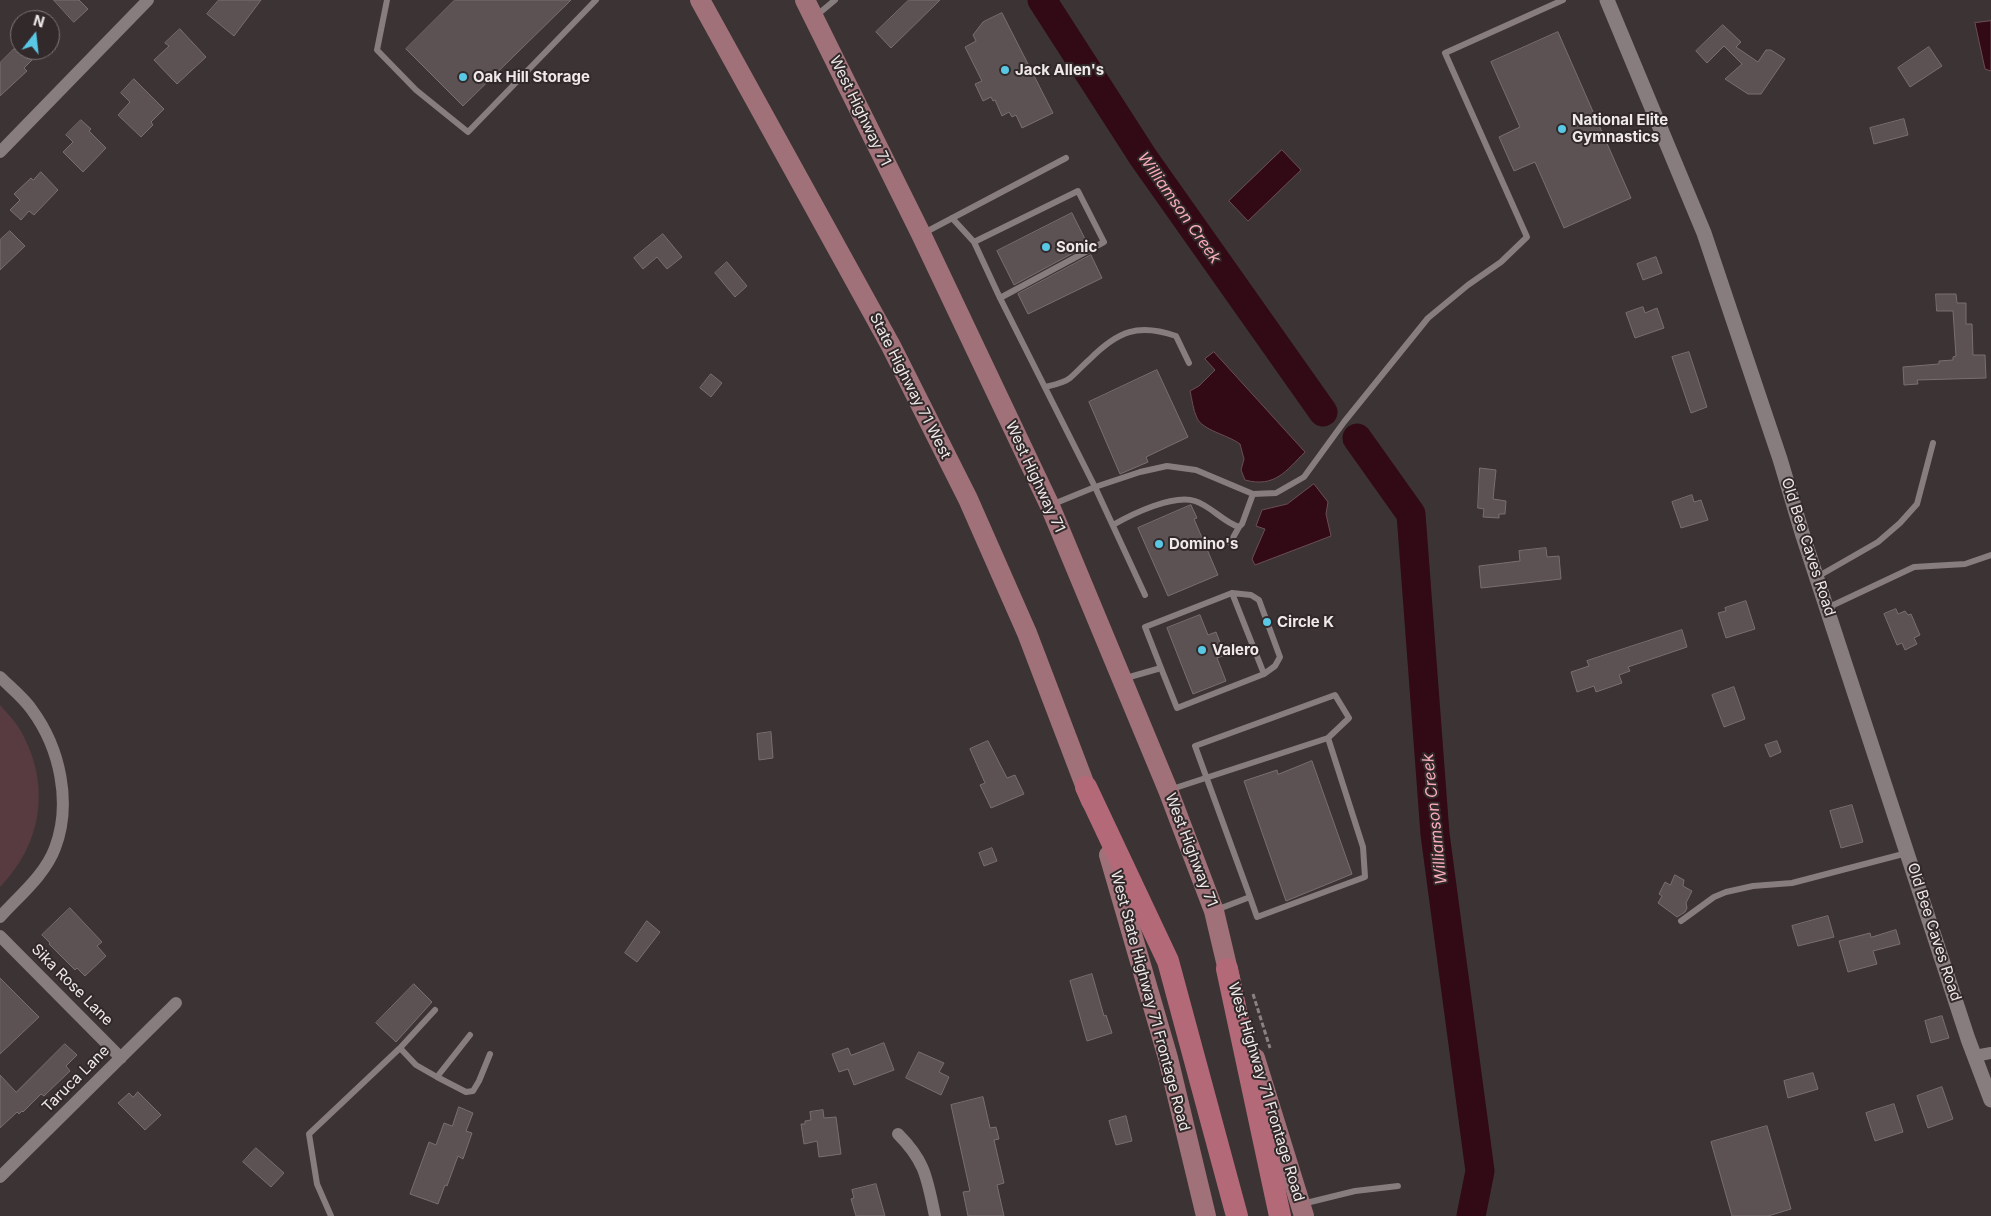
<!DOCTYPE html>
<html>
<head>
<meta charset="utf-8">
<style>
  body { margin:0 }
  #map { position:relative; width:1991px; height:1216px; overflow:hidden; background:#3c3334; font-family:Inter,sans-serif }
  canvas { display:block }
  .north { position:absolute; left:10px; top:10px; width:50px; height:50px; box-sizing:border-box; background:#31292a; border:1px solid #7d7677; border-radius:50%; rotate:16deg; font-size:14px; font-weight:700; line-height:20px; text-align:center; color:#efe9ea }
  .north::after { content:''; display:block; margin:auto; width:18px; height:22px; background:#59c8e5; clip-path:polygon(50% 0,100% 100%,50% 72%,0 100%) }
</style>
</head>
<body>
<div id="map">
<canvas width="1991" height="1216"></canvas>
<div class="north">N</div>
</div>
<script>
const g = document.querySelector('canvas').getContext('2d');
g.lineJoin = 'round';
function fill(path, color) { g.fillStyle = color; g.fill(path, 'evenodd'); }
function strokePath(path, color, width, dash) { g.strokeStyle = color; g.lineWidth = width; g.lineCap = dash ? 'butt' : 'round'; g.setLineDash(dash || []); g.stroke(path); }
function label(font, color, halo, rows, align = 'center') {
  g.font = font + ' Inter,sans-serif'; g.lineWidth = 4; g.setLineDash([]); g.textBaseline = 'middle'; g.strokeStyle = halo; g.fillStyle = color; for (const [text, x, y, turn = 0] of rows) {
    g.save(); g.translate(x, y); g.rotate((+turn || 0) * Math.PI / 180); g.textAlign = isNaN(turn) ? turn : align; if (halo) g.strokeText(text, 0, 0); g.fillText(text, 0, 0); g.restore();
  }
}
fill(new Path2D(`
  M0,705C8,714 18,724 23,735C51,788 41,845 0,887Z`), '#573b40');
const water = new Path2D(`
  M1991,21V71L1985,69L1975,23Z
  M1282,150L1301,170L1248,221L1229,201Z
  M1214,352L1305,452C1286,471 1275,488 1245,480L1241,470L1244,459L1240,444C1228,435 1202,430 1197,418C1193,410 1192,399 1190,391L1199,386L1215,370L1205,359Z
  M1314,484L1328,502L1326,514L1331,536L1255,565L1252,559L1265,529L1256,526L1262,510L1287,504Z`);
fill(water, '#310a15');
strokePath(water, '#6a4d55', 1);
strokePath(new Path2D(`
  M1042,0L1143,157L1323,412
  M1357,438L1411,514L1435,834L1480,1171L1471,1216`), '#310a15', 29);
const building = new Path2D(`
  M54,0H79L88,9L74,22Z
  M219,0H261L234,36L207,14Z
  M455,0H571L463,106L406,49Z
  M909,0H940L891,48L876,32Z
  M1002,13L1053,113L1022,128L1016,115L1012,117L1009,112L1002,116L995,100L993,101L991,97L983,101L975,84L982,81L965,47L976,41L973,35L983,22Z
  M1723,25L1741,42L1736,47L1758,62L1766,50H1771L1785,59L1761,94H1748L1725,79L1742,64L1724,46L1707,63L1696,51Z
  M180,29L206,57L177,84L154,60L169,46L165,43Z
  M1558,32L1631,198L1564,228L1535,162L1514,171L1499,137L1520,127L1491,62Z
  M1929,47L1942,66L1910,87L1898,68Z
  M14,49L30,50L37,55L24,68L27,71L0,96V63Z
  M134,79L164,109L151,122L153,125L141,137L118,115L130,102L121,93Z
  M1904,119L1908,135L1874,144L1870,128Z
  M81,120L91,129L89,131L106,148L83,172L63,152L73,142L66,135Z
  M41,172L58,190L34,215L29,211L21,220L10,210L20,200L14,194L31,178L33,180Z
  M1072,213L1088,245L1014,285L997,251Z
  M10,231L25,246L0,270V240Z
  M663,234L682,257L667,269L657,257L643,269L634,258Z
  M1091,255L1102,278L1028,314L1018,294Z
  M1656,257L1662,273L1643,280L1637,264Z
  M727,262L747,286L735,297L715,273Z
  M1936,294H1956L1957,303H1966V324H1972L1973,355H1985L1986,378L1917,380L1918,384L1904,385L1903,367L1939,364V361L1953,360V357L1956,356L1953,311H1937Z
  M1643,307L1645,313L1657,308L1664,328L1635,338L1626,313Z
  M1689,352L1707,407L1691,413L1672,357Z
  M1157,370L1188,437L1146,457L1148,462L1120,474L1089,402Z
  M711,374L722,383L711,397L700,388Z
  M1480,468L1496,470L1493,499L1506,501L1505,514H1499V518L1483,517L1484,509L1478,508Z
  M1692,495L1694,502L1701,500L1708,520L1681,528L1672,502Z
  M1191,505L1197,518L1194,519L1218,575L1168,596L1138,528Z
  M1546,548L1547,557L1559,556L1561,579L1481,588L1479,566L1520,561L1519,551Z
  M1746,601L1755,629L1726,638L1718,613L1726,611L1725,608Z
  M1896,609L1898,614L1905,611L1908,615L1911,614L1920,635L1914,638L1917,644L1905,650L1902,643L1897,645L1884,614Z
  M1200,615L1208,635L1216,632L1225,655L1217,658L1226,681L1193,694L1167,628Z
  M1682,630L1687,647L1628,667L1630,671L1619,675L1622,683L1596,692L1594,686L1577,692L1571,672L1589,666L1587,661Z
  M1734,687L1745,719L1724,727L1712,695Z
  M771,732L773,758L759,760L757,734Z
  M988,741L1007,778L1015,775L1024,794L991,808L980,785L985,783L970,749Z
  M1777,741L1781,752L1770,757L1765,745Z
  M1312,761L1352,874L1286,901L1244,781L1277,770L1278,774Z
  M1852,805L1863,842L1841,848L1830,811Z
  M992,848L997,861L984,866L979,853Z
  M1675,875L1684,880L1683,886L1692,891L1686,903L1687,908L1685,912L1677,917L1658,903L1662,896L1659,894L1665,882L1670,885Z
  M70,908L102,942L97,946L106,956L85,976L77,968L75,970L49,944L50,943L42,935Z
  M1828,916L1834,937L1798,946L1792,926Z
  M647,921L660,932L637,962L625,953Z
  M1896,930L1900,944L1873,951L1877,964L1848,972L1839,941L1870,933L1871,937Z
  M1092,974L1104,1016L1106,1015L1112,1033L1087,1041L1070,981Z
  M0,978L39,1017L0,1054Z
  M414,984L432,1002L396,1042L376,1023Z
  M1942,1016L1949,1038L1931,1043L1925,1021Z
  M884,1043L894,1070L854,1085L848,1069L839,1072L832,1054L848,1048L851,1055Z
  M65,1044L77,1055L66,1066L70,1071L44,1096L41,1094L23,1112L22,1111L19,1114L17,1112L0,1128V1075L16,1092Z
  M919,1052L944,1063L939,1072L949,1077L941,1095L906,1078Z
  M1813,1073L1818,1089L1788,1098L1784,1081Z
  M1942,1087L1953,1119L1928,1128L1917,1096Z
  M138,1092L161,1115L145,1130L118,1103L129,1093L133,1097Z
  M983,1097L990,1128L996,1127L999,1139L994,1140L1004,1183L997,1185L1004,1216H968L963,1192L970,1191L951,1105Z
  M1894,1104L1903,1132L1875,1141L1866,1113Z
  M459,1107L473,1113L466,1131L472,1133L463,1159L458,1156L447,1186L445,1185L438,1204L410,1194L429,1142L436,1145L444,1123L452,1126Z
  M823,1110L824,1118L836,1117L841,1154L819,1157L817,1141L804,1144L801,1124H805V1121L811,1120L810,1112Z
  M1126,1116L1132,1141L1116,1145L1109,1121Z
  M1767,1126L1791,1209L1768,1216H1732L1711,1142Z
  M256,1148L284,1173L271,1187L243,1162Z
  M876,1184L885,1216H856L851,1199L854,1198L852,1190Z`);
fill(building, '#5c5253');
strokePath(building, '#796e70', 1);
strokePath(new Path2D(`
  M1253,994L1270,1048`), '#898182', 3, [5, 2.5]);
strokePath(new Path2D(`
  M387,0L377,50L416,90L468,132L596,0
  M817,15L835,0
  M952,218L974,242L1000,298L1095,487L1145,595
  M924,233L1066,158
  M974,242L1078,191L1104,242L1000,298
  M1045,387C1053,385 1064,383 1070,378C1077,372 1083,365 1090,359C1118,331 1138,323 1176,336L1189,363
  M1051,505L1095,487L1140,472L1167,466L1196,470L1253,494L1276,493L1304,477L1344,422L1428,318L1468,285L1501,262L1527,237L1445,53L1563,0
  M1113,525C1132,514 1173,494 1195,501C1211,506 1223,522 1239,527L1242,524L1253,494
  M1230,543L1239,527
  M1817,577L1878,542L1900,523L1917,504L1933,443
  M1232,593L1251,595L1259,600L1280,657L1275,666L1264,674
  M1827,608L1914,567L1965,564L1991,555
  M1126,678L1161,668L1145,627L1232,593L1264,674L1177,708L1161,668
  M1172,789L1328,738L1349,718L1335,695L1195,746L1250,897L1216,910
  M1250,897L1257,917L1365,877L1363,847L1328,738
  M1681,921L1714,897L1726,892L1753,886L1792,883L1907,853
  M400,1048L435,1010
  M437,1077L466,1092L473,1091L479,1081L490,1054
  M1302,1204L1355,1191L1398,1186
  M331,1216L317,1184L309,1134L400,1048L416,1065L437,1077L470,1035`), '#877c7e', 6);
strokePath(new Path2D(`
  M0,152L148,0
  M0,677C10,687 24,698 32,710C60,748 72,803 55,848C45,875 19,896 0,917
  M0,936L121,1058
  M1975,1056L1991,1053
  M898,1134C926,1162 927,1179 935,1216
  M0,1177L176,1003`), '#877c7e', 12);
strokePath(new Path2D(`
  M1607,0L1704,233L1780,459L1803,536L1968,1039L1991,1100`), '#877c7e', 15);
strokePath(new Path2D(`
  M700,0L891,346L968,499L1027,633L1091,801
  M805,0L921,234L1050,506L1168,790L1214,911L1231,983
  M1109,855L1168,1058L1206,1216
  M1255,1058L1304,1216`), '#a1717a', 20);
strokePath(new Path2D(`
  M1086,787L1168,961L1237,1216
  M1227,969L1280,1216`), '#b36978', 22);
for (const [x, y, r, color] of [
  [1005,70,5,"#59c8e5"],
  [463,77,5,"#59c8e5"],
  [1562,129,5,"#59c8e5"],
  [1046,247,5,"#59c8e5"],
  [1159,544,5,"#59c8e5"],
  [1267,622,5,"#59c8e5"],
  [1202,650,5,"#59c8e5"]
]) { const dot = new Path2D(); dot.arc(x, y, r, 0, 2 * Math.PI); g.fillStyle = color; g.fill(dot); strokePath(dot, '#31292a', 2); }
label('bold 15px', '#efe9ea', '#31292a', [
  ["Jack Allen's",1015,70],
  ["Oak Hill Storage",473,77],
  ["National Elite",1572,120],
  ["Gymnastics",1572,137],
  ["Sonic",1056,247],
  ["Domino's",1169,544],
  ["Circle K",1277,622],
  ["Valero",1212,650]
], 'left');
label('15px', '#efe9ea', '#31292a', [
  ["West Highway 71",860,111,64],
  ["State Highway 71 West",910,386,63],
  ["West Highway 71",1035,477,65],
  ["Old Bee Caves Road",1808,547,72],
  ["West Highway 71",1191,850,69],
  ["Old Bee Caves Road",1934,932,72],
  ["Sika Rose Lane",72,985,45],
  ["West State Highway 71 Frontage Road",1150,1001,75],
  ["Taruca Lane",76,1079,-45],
  ["West Highway 71 Frontage Road",1266,1092,73]
]);
label('italic 16px', '#faacba', '#31292a', [
  ["Williamson Creek",1179,208,55],
  ["Williamson Creek",1435,819,-96]
]);
</script>
</body>
</html>
